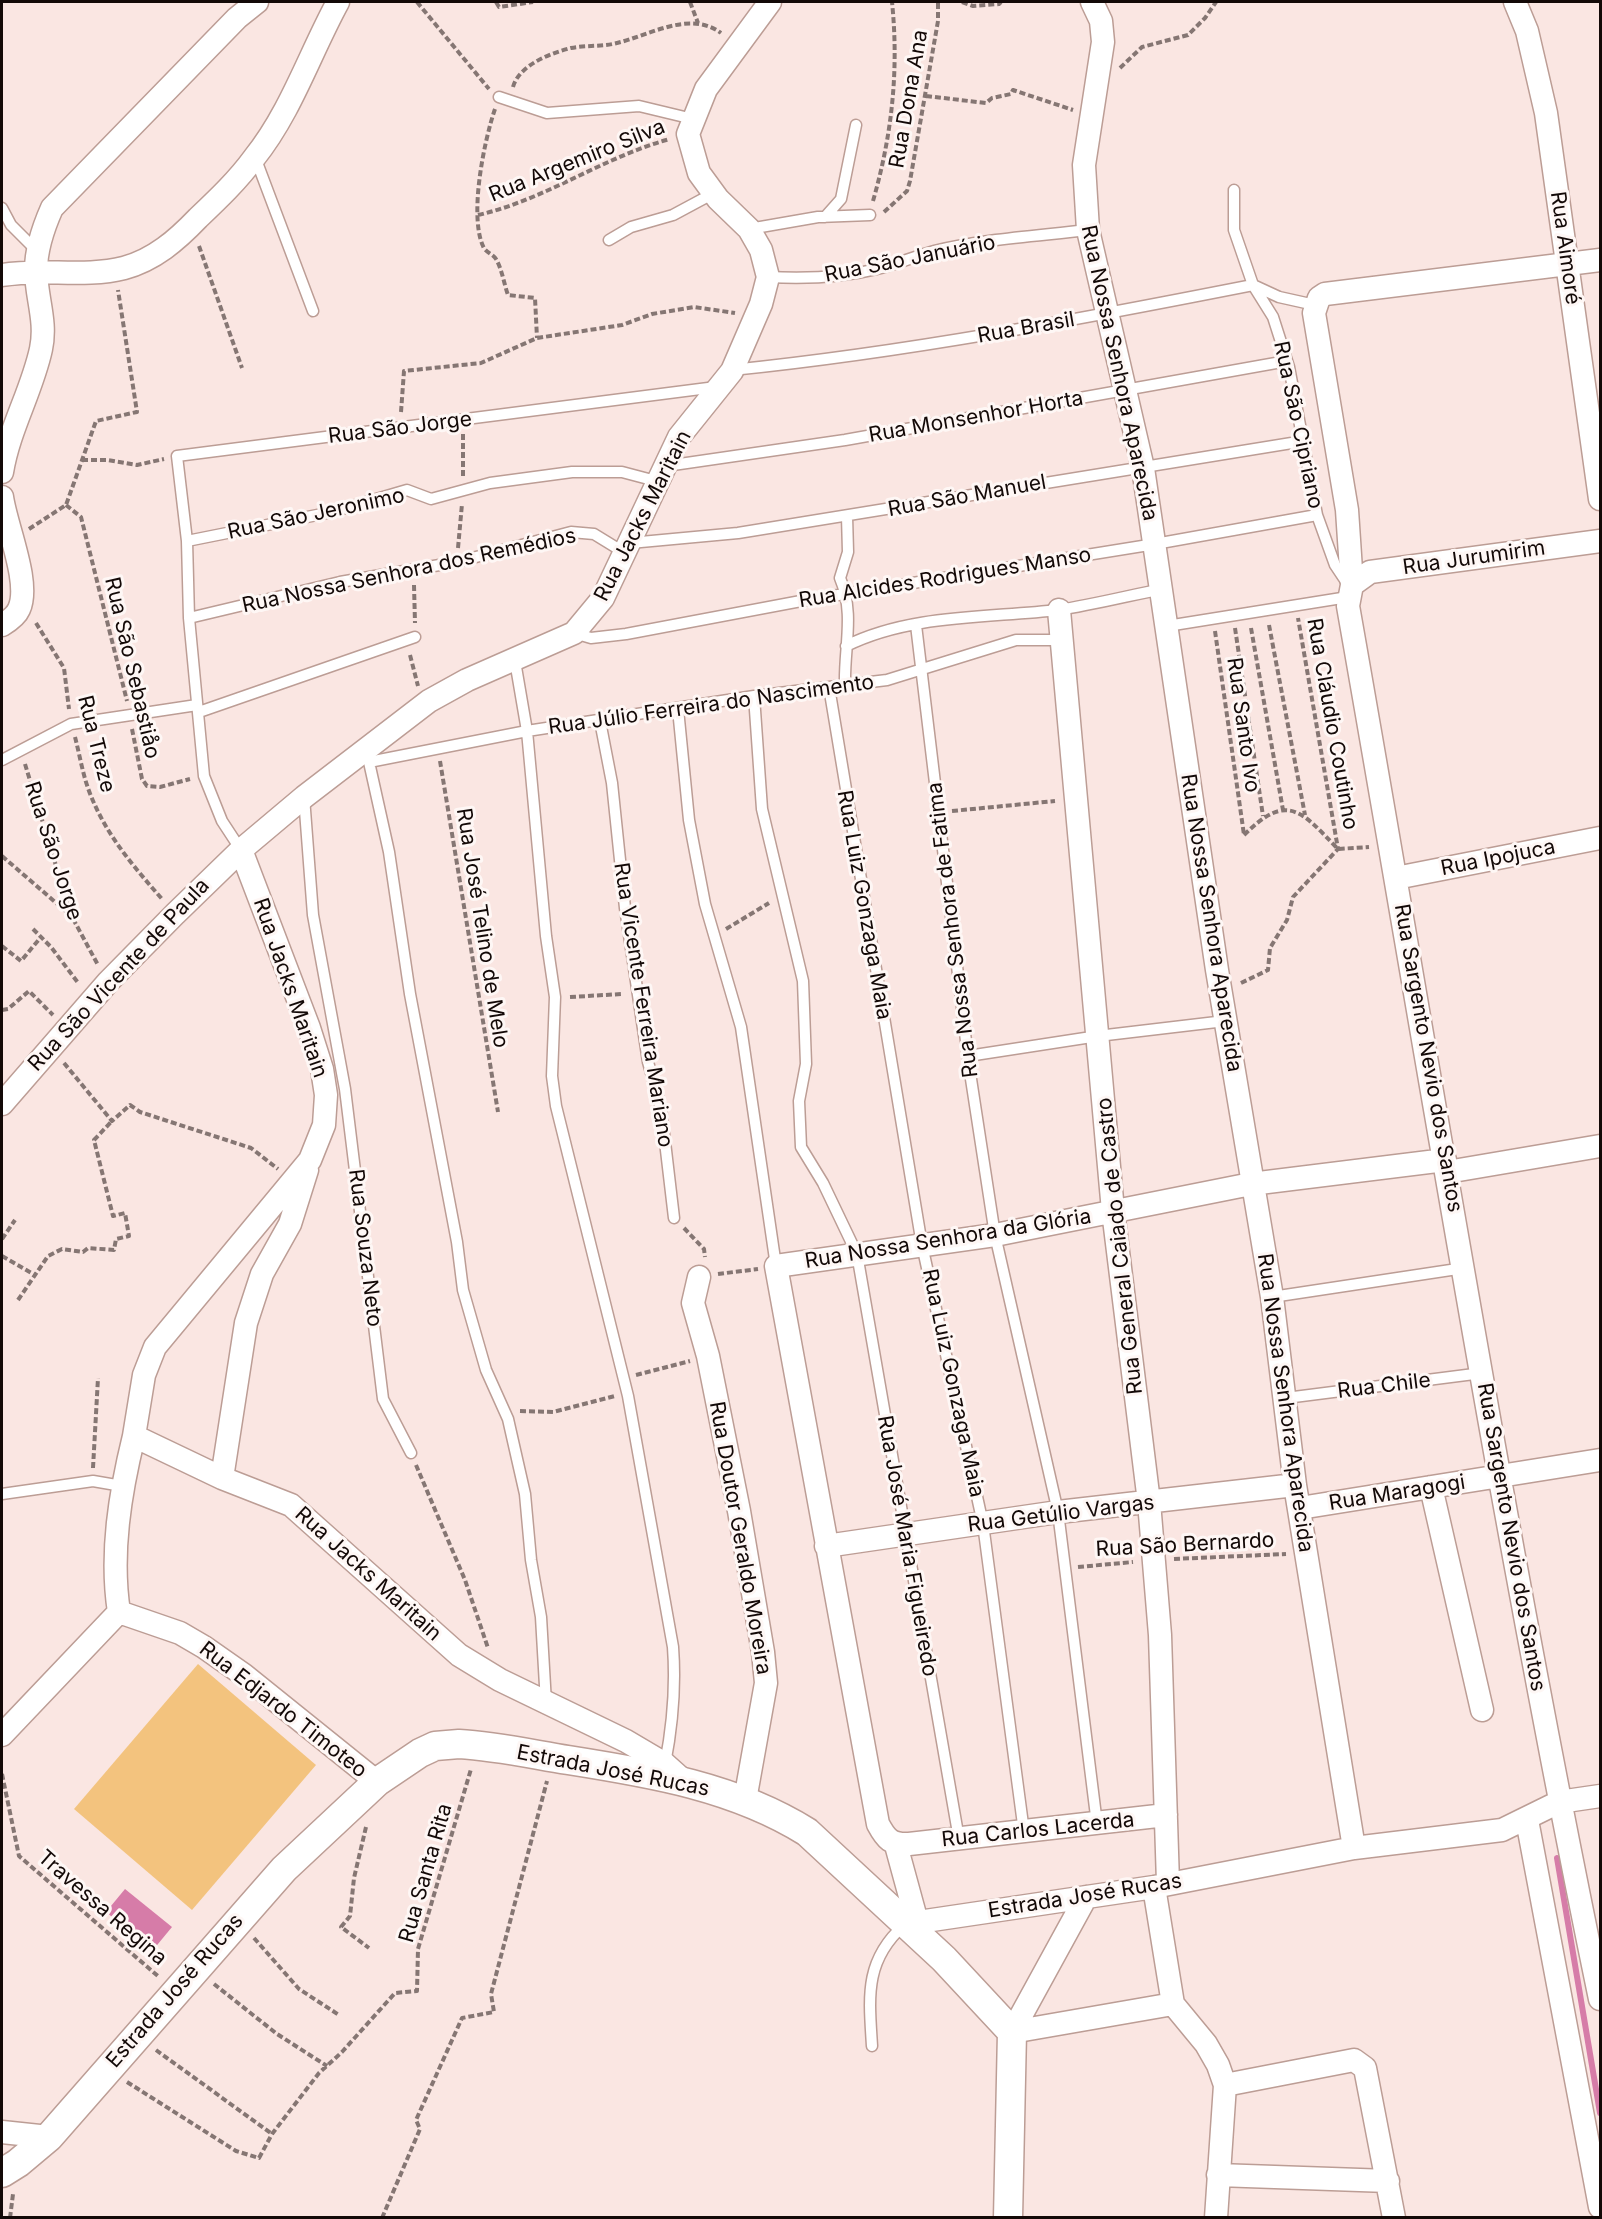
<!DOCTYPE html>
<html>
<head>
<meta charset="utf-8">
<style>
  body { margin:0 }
  #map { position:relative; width:1602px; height:2219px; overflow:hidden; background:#fae6e2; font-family:Inter,sans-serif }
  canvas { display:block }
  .frame { position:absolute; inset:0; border:3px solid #130907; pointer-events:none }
</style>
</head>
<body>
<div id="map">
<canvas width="1602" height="2219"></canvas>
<div class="frame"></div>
</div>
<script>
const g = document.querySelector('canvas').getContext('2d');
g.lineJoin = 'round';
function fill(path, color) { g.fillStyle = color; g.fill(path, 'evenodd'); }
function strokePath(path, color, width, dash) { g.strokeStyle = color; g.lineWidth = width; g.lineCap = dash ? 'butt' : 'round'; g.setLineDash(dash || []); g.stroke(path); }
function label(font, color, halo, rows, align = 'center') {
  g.font = font + ' Inter,sans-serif'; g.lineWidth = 6; g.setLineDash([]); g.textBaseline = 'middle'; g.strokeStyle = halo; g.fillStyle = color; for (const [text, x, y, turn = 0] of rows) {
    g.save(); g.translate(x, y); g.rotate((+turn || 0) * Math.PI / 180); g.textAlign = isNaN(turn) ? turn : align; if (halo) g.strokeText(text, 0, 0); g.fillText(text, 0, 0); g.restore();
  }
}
fill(new Path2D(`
  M198,1664L316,1765L192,1910L74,1809Z`), '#f3c37e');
fill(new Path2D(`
  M125,1889L172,1927L153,1950L106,1912Z`), '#d67ca8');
strokePath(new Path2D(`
  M1557,1858L1600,2113`), '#d67ca8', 6);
const service = new Path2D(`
  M499,97L547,113L639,106L693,119
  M255,157L313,311
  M1234,190V230L1253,285L1273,317L1289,367L1317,515L1335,565L1347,583
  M2,208L11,225L37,251
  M825,217L841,199L856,125
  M749,229L818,217L870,215
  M609,240L631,227L673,215L714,193
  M768,277C805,279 841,278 877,269C896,265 915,256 934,251C984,239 1037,236 1088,230
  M732,370C908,352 1080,319 1253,285L1279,297L1315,305
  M666,466L845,440L1287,361
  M187,541L332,512L407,490L431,499L490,483L572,472H622L656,481
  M630,543L738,533L1304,441
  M189,618L340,582L457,562L571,532L594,534L625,553
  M916,625L969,1066L995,1235L1058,1512L1097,1824
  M1167,626L1348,597
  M574,633L591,638L626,634L801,601L1155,544L1317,515
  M846,646C910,614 988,618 1058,610C1092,605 1127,596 1162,589
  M515,661L527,731L546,936L555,997L552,1076L556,1106L628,1396L673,1647C676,1688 673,1723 665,1764
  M845,684C844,648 855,613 840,578L848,552L847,516
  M829,687L922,1245L983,1524L1024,1832
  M754,696L762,809L803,981L806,1064L799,1101L801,1147L823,1183L857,1254L959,1839
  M678,709L689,820L705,904L741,1027L776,1266
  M199,712L415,637
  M600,721L612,783L625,908L648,1062L661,1108L674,1218
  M365,757L369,762L527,731L754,696L887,680L1016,640H1062
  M2,760L71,724L197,705
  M369,762L389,852L410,994L457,1242L463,1290L486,1370L508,1419L525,1494L531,1560L541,1617L546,1703
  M304,797L313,915L345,1089L383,1399L411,1453
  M241,850L222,821L204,776L189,618L187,541L177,456L716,387
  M968,1056L1098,1036L1225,1021
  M1272,1297L1464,1268
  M1286,1398L1482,1373
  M2,1494L93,1481L122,1486
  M872,2046C869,1997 864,1961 904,1925`);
const minor = new Path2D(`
  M1092,2L1101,21L1103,42L1084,165L1088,230L1143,468L1217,970L1272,1297L1295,1485L1354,1848
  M1515,2L1527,31L1546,113L1600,499
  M1600,260L1325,294L1319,298L1314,313L1347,510L1352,585L1348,606C1430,1071 1504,1537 1600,1999
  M2,275C42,268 84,278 124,268C154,260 177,240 198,218C218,199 238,180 254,158C291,112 310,53 338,2
  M2,472C9,429 32,391 41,349C47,321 36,297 36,270C36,250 44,226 52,208L237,18L257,2
  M2,497C6,526 31,583 19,609C16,616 7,622 2,625
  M1352,585L1370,572L1600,541
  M1059,610L1113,1211L1149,1502L1160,1635L1168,1883
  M241,850L309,1028L322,1069L326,1095L324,1125L310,1160L155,1347L144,1375L134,1436L222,1478L291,1505L459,1655L500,1680L626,1741L665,1764L684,1781
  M1396,878L1600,838
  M2,1104L108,982L175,914L241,850L304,797L429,701L467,680L574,633L603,598L679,437L732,371L761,304L768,277L761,250L749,229L718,199L699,173L688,134L706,89L770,2
  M1447,1172L1600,1146
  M699,1277L693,1303L708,1356L739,1511L763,1652L766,1683L745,1800
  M134,1436C120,1493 110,1554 119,1612L180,1633L204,1647L244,1675L377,1782
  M222,1478L246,1323L262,1274L290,1224L307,1170
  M1431,1487L1482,1710
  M1300,1508L1600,1460
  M826,1546L1058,1512L1295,1485
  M2,1735L119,1612
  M1166,1815L909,1844C891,1845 886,1839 878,1824L776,1266L995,1235L1251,1184L1445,1160
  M1527,1820L1600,2207
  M896,1845L917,1922
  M1154,1887L1173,2004L1206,2044L1218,2065L1225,2085L1216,2218
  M905,1924L1154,1887L1354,1848L1502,1830L1559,1802L1600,1796
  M1012,2032L1173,2004
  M1012,2032L1086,1897
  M1225,2085L1354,2060L1365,2068L1394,2218
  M2,2132L49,2137
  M1218,2175L1388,2181`);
const tertiary = new Path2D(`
  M2,2173L18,2163L49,2137L284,1869L377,1782L420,1753L435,1746L459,1744C495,1746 531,1754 568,1760C651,1773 735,1787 807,1832L944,1959L1012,2032L1008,2218`);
strokePath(service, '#bc9d95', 13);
strokePath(minor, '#bc9d95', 25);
strokePath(tertiary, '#bc9d95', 31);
strokePath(new Path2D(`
  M417,2L489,89
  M496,2L499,7L533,2
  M690,2L698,23
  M962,2L973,6L999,4L1001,2
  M1120,68L1142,47L1188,35L1205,18L1216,2
  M513,87C519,65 551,53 571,48C586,45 602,47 617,43C650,35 690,10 721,33
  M926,96L986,103L992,98L1011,94L1013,90L1073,110
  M495,109C484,141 469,215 483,246C485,252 493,254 496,259C502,269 504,284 508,295L535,298L537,338
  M873,201C892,135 899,70 892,2
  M884,212L907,191L910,181L938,21V2
  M478,215C545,200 603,157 670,139
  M199,246L242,368
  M401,412L404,371L481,363L537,338L622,325L652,314L694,307L735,313
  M82,460H107L137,465L164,459
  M463,476V433
  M66,505L81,517L127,701
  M29,529L66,505L96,421L137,412L118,290
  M458,548L462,504
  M414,585L415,623
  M36,623L64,668L69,709
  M1269,625L1305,815
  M1235,628L1263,816
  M1251,628L1283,810
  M1215,631L1244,835
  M410,655L418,686
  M132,729L142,779L147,786L160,787L190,779
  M75,737C80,756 83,777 91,796C107,836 134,867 162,899
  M440,761L498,1112
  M25,764L71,915L98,965
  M952,811L1055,801
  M1244,835C1288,791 1302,812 1338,849L1369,847
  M2,856L69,914
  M33,929L51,947L79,984
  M726,929L769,903
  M2,946L21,961L41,937
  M1241,983L1268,970L1270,948L1287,920L1293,897L1338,849L1298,618
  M570,997L622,994
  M2,1010L8,1009L29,991L53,1015
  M64,1063L112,1121L130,1105L140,1112L251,1148L278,1169
  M684,1228L704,1249L705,1257
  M2,1239L15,1220
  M2,1256L35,1275
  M718,1274L758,1269
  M18,1300L48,1256L62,1249L83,1252L88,1248L114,1250L116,1239L129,1236L125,1213L113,1216L94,1140L112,1121
  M636,1375L690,1361
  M520,1411L553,1412L615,1396
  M416,1465L465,1580L488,1648
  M93,1468L98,1378
  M1174,1559L1286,1554
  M1078,1567L1133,1562
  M2,1774L19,1856L159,1977
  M366,1827L354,1878L350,1916L341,1927L369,1948
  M254,1938L299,1989L339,2015
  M214,1984L277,2034L327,2066
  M156,2050L272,2134
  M127,2082L236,2151L259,2158L272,2134L319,2073L342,2052L395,1993L417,1991L418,1949L471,1769
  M10,2218L13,2194
  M382,2218L420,2129L416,2120L462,2018L494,2012L491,1994L547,1781`), '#857673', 4, [6, 3]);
strokePath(service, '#fff', 10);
strokePath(minor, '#fff', 22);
strokePath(tertiary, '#fff', 28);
label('21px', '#130907', '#fef7f5', [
  ["Rua Dona Ana",909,99,-80],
  ["Rua Argemiro Silva",577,161,-22],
  ["Rua Aimoré",1565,248,82],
  ["Rua São Januário",910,259,-11],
  ["Rua Brasil",1026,328,-10],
  ["Rua Nossa Senhora Aparecida",1119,373,78],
  ["Rua Monsenhor Horta",976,417,-10],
  ["Rua São Cipriano",1298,425,78],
  ["Rua São Jorge",400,428,-7],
  ["Rua São Manuel",967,496,-10],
  ["Rua São Jeronimo",316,514,-12],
  ["Rua Jacks Maritain",643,516,-63],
  ["Rua Jurumirim",1474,558,-8],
  ["Rua Nossa Senhora dos Remédios",409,571,-12],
  ["Rua Alcides Rodrigues Manso",945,578,-9],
  ["Rua São Sebastiåo",132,668,77],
  ["Rua Júlio Ferreira do Nascimento",711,705,-8],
  ["Rua Cláudio Coutinho",1332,724,80],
  ["Rua Santo Ivo",1243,725,82],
  ["Rua Treze",96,744,76],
  ["Rua São Jorge",53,851,72],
  ["Rua Ipojuca",1498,858,-11],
  ["Rua Luiz Gonzaga Maia",864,905,80],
  ["Rua Nossa Senhora Aparecida",1211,923,81],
  ["Rua José Telino de Melo",482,928,81],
  ["Rua Nossa Senhora de Fatima",953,930,-97],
  ["Rua São Vicente de Paula",119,975,-47],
  ["Rua Jacks Maritain",290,988,71],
  ["Rua Vicente Ferreira Mariano",643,1005,81],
  ["Rua Sargento Nevio dos Santos",1428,1058,80],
  ["Rua Nossa Senhora da Glória",948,1239,-9],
  ["Rua General Caiado de Castro",1120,1246,-96],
  ["Rua Souza Neto",365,1248,83],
  ["Rua Luiz Gonzaga Maia",953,1383,78],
  ["Rua Chile",1384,1386,-7],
  ["Rua Nossa Senhora Aparecida",1285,1403,82],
  ["Rua Maragogi",1397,1493,-9],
  ["Rua Getúlio Vargas",1061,1514,-7],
  ["Rua Sargento Nevio dos Santos",1511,1537,80],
  ["Rua Doutor Geraldo Moreira",740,1538,80],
  ["Rua São Bernardo",1185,1545,-3],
  ["Rua José Maria Figueiredo",907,1546,80],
  ["Rua Jacks Maritain",368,1574,42],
  ["Rua Edjardo Timoteo",283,1710,38],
  ["Estrada José Rucas",613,1771,11],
  ["Rua Carlos Lacerda",1038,1830,-6],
  ["Rua Santa Rita",426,1873,-74],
  ["Estrada José Rucas",1085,1896,-9],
  ["Travessa Regina",102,1908,41],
  ["Estrada José Rucas",175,1991,-49]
]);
</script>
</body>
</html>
